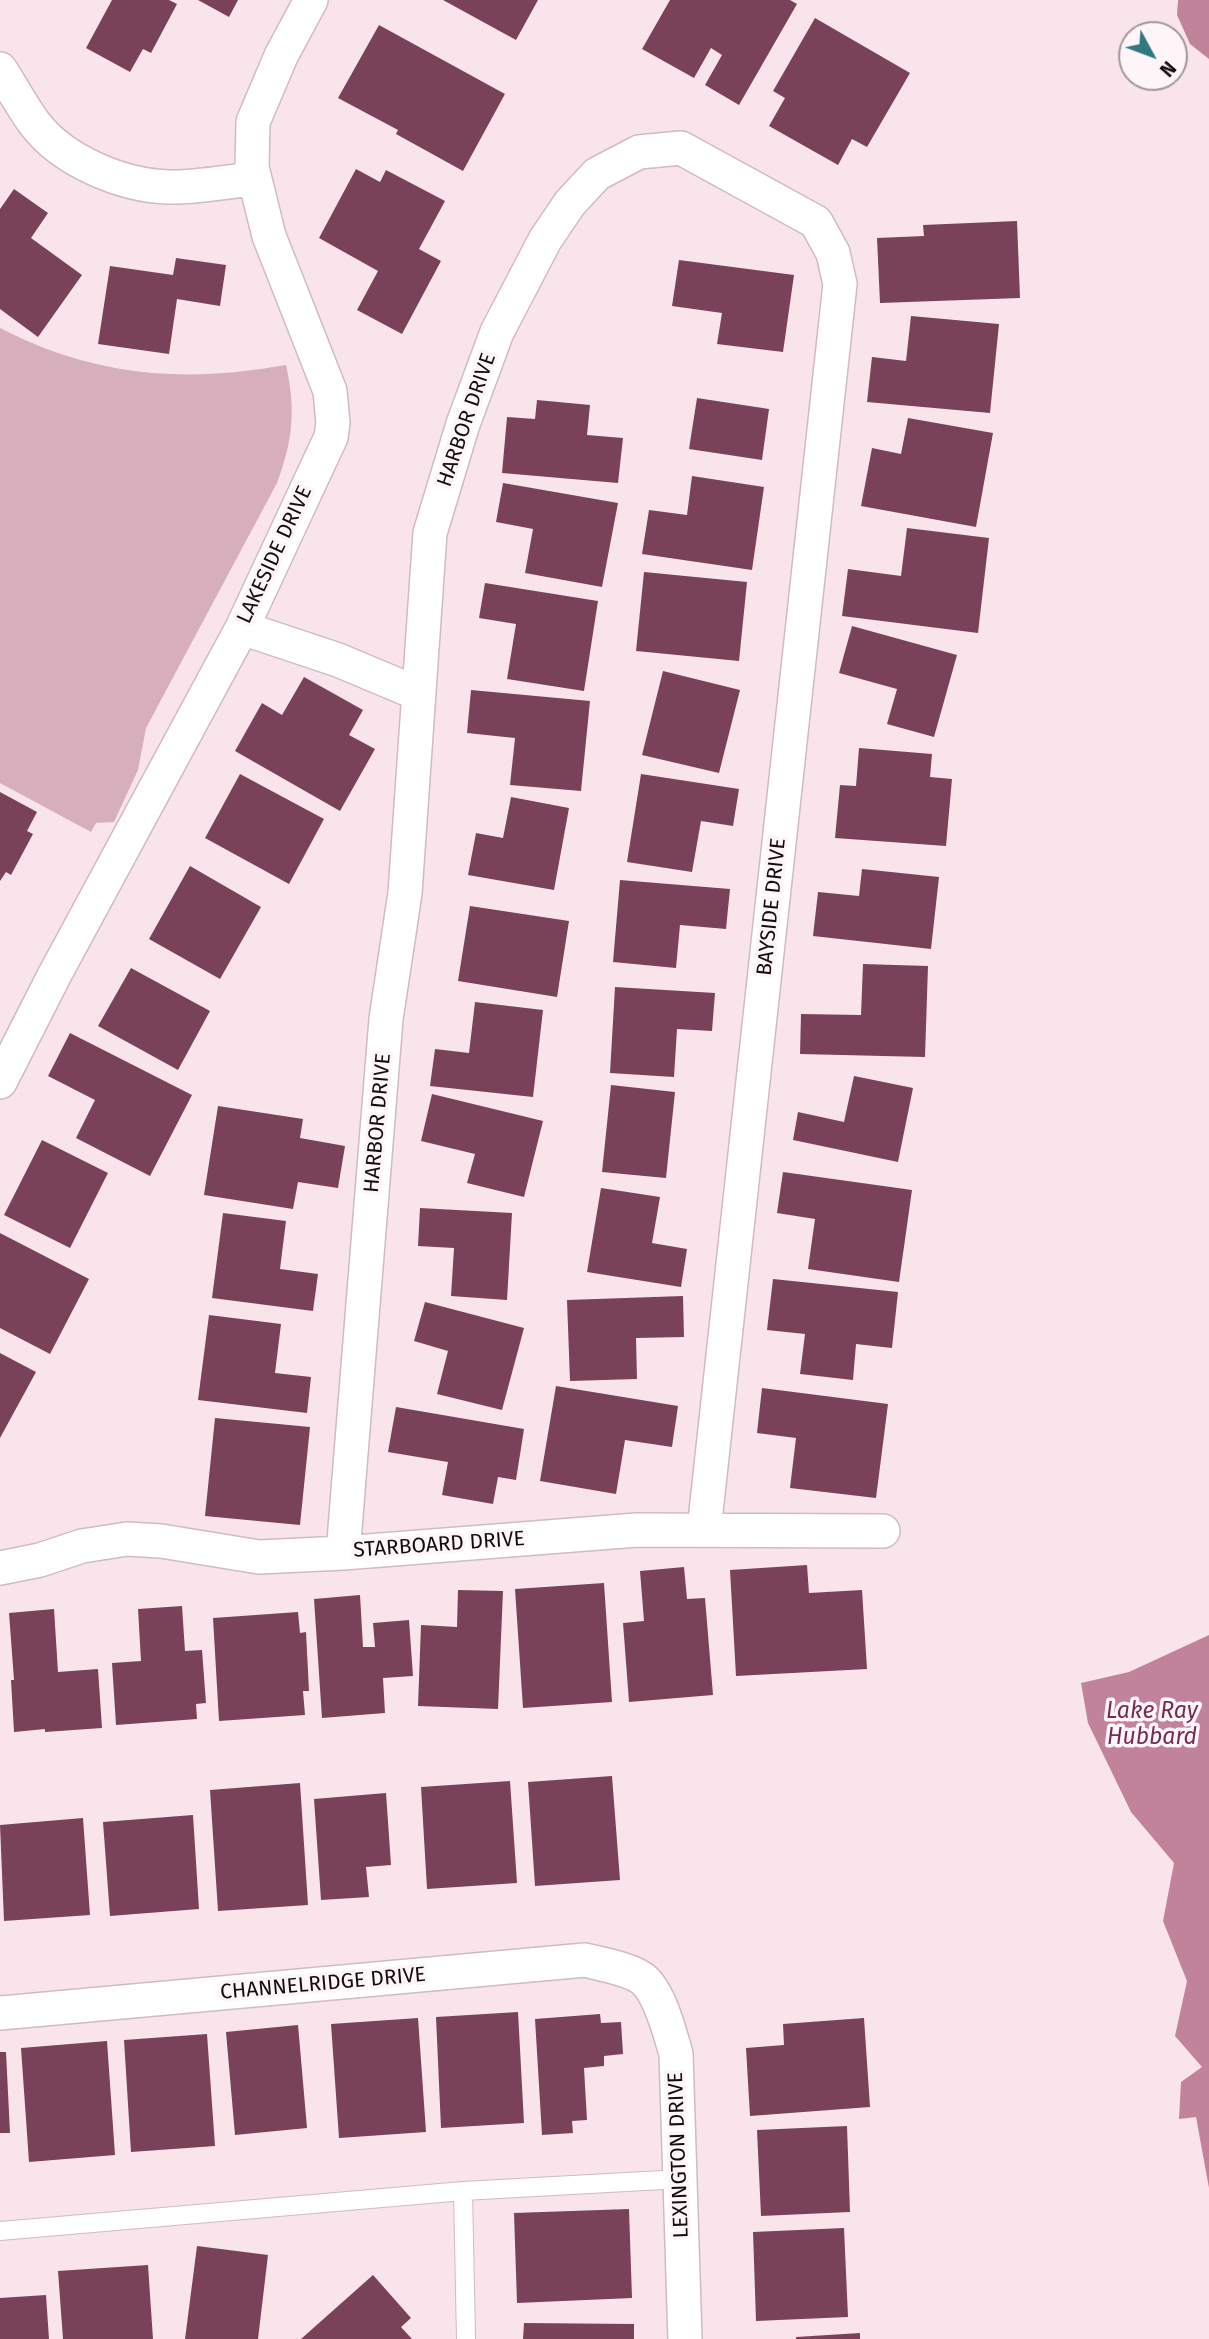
<!DOCTYPE html>
<html>
<head>
<meta charset="utf-8">
<style>
  body { margin:0 }
  #map { position:relative; width:1209px; height:2339px; overflow:hidden; background:#fae4eb; font-family:"Fira Sans",sans-serif }
  canvas { display:block }
  .north { position:absolute; left:1118px; top:21px; width:70px; height:70px; box-sizing:border-box; background:#fef5f8; border:2px solid #a0989b; border-radius:50%; rotate:131deg; font-size:19px; font-weight:700; line-height:28px; text-align:center; color:#140d0f }
  .north::after { content:''; display:block; margin:auto; width:24px; height:32px; background:#317981; clip-path:polygon(50% 0,100% 100%,50% 72%,0 100%) }
</style>
</head>
<body>
<div id="map">
<canvas width="1209" height="2339"></canvas>
<div class="north">N</div>
</div>
<script>
const g = document.querySelector('canvas').getContext('2d');
g.lineJoin = 'round';
function fill(path, color) { g.fillStyle = color; g.fill(path, 'evenodd'); }
function strokePath(path, color, width, dash) { g.strokeStyle = color; g.lineWidth = width; g.lineCap = dash ? 'butt' : 'round'; g.setLineDash(dash || []); g.stroke(path); }
function label(font, color, halo, rows, align = 'center') {
  g.font = font + ' "Fira Sans",sans-serif'; g.lineWidth = 7; g.setLineDash([]); g.textBaseline = 'middle'; g.strokeStyle = halo; g.fillStyle = color; for (const [text, x, y, turn = 0] of rows) {
    g.save(); g.translate(x, y); g.rotate((+turn || 0) * Math.PI / 180); g.textAlign = isNaN(turn) ? turn : align; if (halo) g.strokeText(text, 0, 0); g.fillText(text, 0, 0); g.restore();
  }
}
fill(new Path2D(`
  M0,328C14,335 29,342 44,348C126,379 201,380 286,365C296,410 293,440 277,483L146,728L138,770L114,822L96,823L91,832L0,783Z`), '#d6aebc');
fill(new Path2D(`
  M1178,0H1209V59L1190,44L1177,15Z
  M1209,1635V2188L1196,2117L1179,2119L1181,2082L1202,2067L1175,2036L1187,1981L1163,1921L1174,1863L1131,1812L1088,1723L1081,1683L1129,1672Z`), '#c08399');
fill(new Path2D(`
  M112,0H169L177,4L151,53L143,49L130,72L86,48Z
  M198,0H238L229,17Z
  M443,0H538L516,40Z
  M670,0H790L797,4L739,105L705,85L722,55L711,48L694,78L642,49Z
  M815,18L910,73L867,147L852,139L838,165L769,126L785,98L773,91Z
  M379,25L505,94L463,171L396,134L398,130L338,98Z
  M356,169L380,182L386,170L445,201L419,249L441,261L402,334L357,310L378,271L319,238Z
  M14,189L48,213L31,238L82,275L38,337L0,309V209Z
  M1017,221L1020,298L880,303L877,238L924,236L923,225Z
  M176,258L226,265L220,306L177,299L169,354L98,344L110,266L173,275Z
  M679,260L794,275L783,352L717,344L722,313L672,306Z
  M911,316L999,324L990,413L867,402L872,357L906,361Z
  M697,398L769,409L762,460L689,449Z
  M537,400L590,405L587,435L623,438L618,483L502,473L507,417L535,419Z
  M908,418L993,433L976,527L861,506L872,448L901,454Z
  M692,476L764,487L752,570L642,554L649,510L687,515Z
  M503,483L618,503L602,587L525,573L533,529L496,522Z
  M907,528L989,538L978,633L842,616L848,569L901,576Z
  M644,572L747,582L739,661L636,651Z
  M485,583L598,601L584,691L507,679L516,624L479,618Z
  M852,626L957,655L934,737L887,724L897,689L839,673Z
  M663,671L740,690L719,773L642,755Z
  M304,677L363,710L349,735L375,749L340,811L235,751L262,703L282,715Z
  M471,690L590,701L581,791L510,785L515,738L467,733Z
  M859,748L932,754L930,777L952,779L946,846L835,838L840,785L856,786Z
  M240,774L324,819L289,884L205,838Z
  M641,774L739,789L733,826L701,821L692,872L627,862Z
  M0,792L37,812L27,831L33,834L11,875L6,872L0,881Z
  M511,797L569,808L554,890L468,875L476,833L503,838Z
  M190,866L261,907L220,979L149,939Z
  M862,869L939,877L931,949L813,936L818,892L859,896Z
  M620,880L730,889L726,929L680,925L676,968L613,962Z
  M470,906L569,921L557,997L458,981Z
  M863,964L928,966L925,1057L800,1054L801,1014L861,1015Z
  M131,968L210,1011L178,1070L98,1026Z
  M615,987L715,993L712,1031L677,1029L674,1077L610,1073Z
  M475,1002L543,1010L533,1097L430,1086L435,1049L469,1053Z
  M70,1033L192,1095L150,1176L76,1138L95,1100L48,1076Z
  M854,1076L913,1088L898,1162L793,1140L798,1112L844,1122Z
  M611,1085L675,1092L666,1178L602,1172Z
  M432,1094L543,1121L524,1197L467,1183L475,1154L421,1141Z
  M218,1106L303,1119L300,1138L345,1146L338,1188L298,1182L293,1209L204,1195Z
  M42,1140L108,1173L70,1248L4,1215Z
  M783,1172L912,1190L899,1282L808,1269L815,1219L777,1213Z
  M601,1188L660,1197L652,1243L687,1249L681,1287L587,1272Z
  M420,1208L512,1213L507,1300L451,1296L454,1248L418,1246Z
  M223,1213L286,1221L280,1269L318,1274L313,1311L212,1298Z
  M0,1233L89,1279L50,1354L0,1328Z
  M773,1279L898,1292L892,1348L856,1344L853,1380L800,1374L805,1334L767,1330Z
  M683,1296L684,1337L636,1338L637,1379L570,1381L567,1300Z
  M425,1302L524,1328L502,1410L437,1394L448,1351L414,1341Z
  M209,1315L281,1324L275,1373L311,1377L307,1413L198,1400Z
  M0,1353L36,1372L0,1438Z
  M556,1386L678,1406L672,1447L625,1440L616,1494L540,1481Z
  M762,1388L888,1404L876,1498L790,1488L796,1438L757,1433Z
  M396,1407L524,1429L516,1480L498,1477L493,1504L442,1495L448,1462L388,1452Z
  M215,1418L310,1427L300,1525L205,1516Z
  M807,1565L809,1593L862,1590L867,1669L736,1676L730,1570Z
  M684,1567L687,1599L705,1598L713,1695L629,1702L623,1623L644,1621L640,1571Z
  M604,1583L612,1702L523,1708L515,1589Z
  M458,1590L503,1591L498,1709L418,1706L421,1625L457,1627Z
  M360,1595L363,1647H375L373,1623L409,1620L413,1676L383,1678L385,1713L322,1718L314,1599Z
  M182,1606L185,1651L202,1650L206,1703L196,1704L197,1719L116,1725L112,1663L141,1661L138,1609Z
  M54,1609L58,1672L98,1669L102,1728L45,1732V1729L14,1732L11,1680H14L9,1613Z
  M298,1612L300,1633L306,1632L309,1691H303L305,1715L219,1721L213,1618Z
  M612,1776L620,1880L535,1886L528,1782Z
  M510,1781L517,1883L427,1889L421,1787Z
  M300,1783L308,1905L218,1911L210,1790Z
  M386,1793L391,1865L366,1867L369,1897L321,1900L314,1799Z
  M193,1815L199,1909L110,1916L103,1822Z
  M83,1818L90,1915L4,1921L0,1825Z
  M518,2012L524,2123L441,2128L436,2017Z
  M600,2014L601,2023L621,2022L623,2054L604,2056V2066L584,2068L587,2120L572,2121L573,2133L542,2135L535,2019Z
  M418,2018L426,2132L339,2138L331,2024Z
  M864,2018L870,2107L750,2116L746,2048L784,2045L783,2024Z
  M298,2025L307,2128L235,2135L226,2032Z
  M207,2034L215,2146L131,2152L124,2040Z
  M107,2041L115,2155L29,2162L21,2048Z
  M0,2052H6L10,2133H0Z
  M847,2126L850,2212L761,2216L757,2130Z
  M629,2209L632,2298L517,2303L514,2213Z
  M844,2228L848,2317L756,2321L753,2232Z
  M197,2246L268,2255L258,2339H185Z
  M148,2265L153,2339H63L58,2271Z
  M373,2275L411,2318L401,2327L412,2339H301Z
  M46,2295L49,2339H0V2298Z
  M524,2323L634,2324V2339H523Z
  M860,2333V2339H796V2337Z`), '#794258');
const service = new Path2D(`
  M0,2231L463,2191
  M466,2339L463,2191L681,2179`);
const minor = new Path2D(`
  M0,69C12,87 22,107 35,124C63,161 123,186 169,187C196,188 228,181 255,179
  M242,628L338,660L419,694
  M0,1082L55,974L242,628L331,437L333,423L330,391L269,236L252,167L253,122L281,56L311,0
  M343,1553L386,1019L405,893L430,533L463,424L497,332L545,240L570,203L597,174L639,152L681,148L816,222L833,253L840,284L704,1530
  M0,1568L40,1560L82,1546L127,1539L161,1541L259,1557L343,1553L637,1530L883,1531
  M0,2013L585,1960C601,1964 630,1969 643,1979C660,1993 670,2033 676,2054L685,2339`);
strokePath(service, '#d0bbc2', 20);
strokePath(minor, '#d0bbc2', 36);
strokePath(service, '#fff', 18);
strokePath(minor, '#fff', 33);
label('21px', '#140d0f', '#fef5f8', [
  ["HARBOR DRIVE",467,420,-71],
  ["LAKESIDE DRIVE",275,555,-65],
  ["BAYSIDE DRIVE",772,907,-84],
  ["HARBOR DRIVE",378,1123,-85],
  ["STARBOARD DRIVE",439,1545,-4],
  ["CHANNELRIDGE DRIVE",323,1984,-5],
  ["LEXINGTON DRIVE",679,2155,-92]
]);
label('italic 23px', '#772c4c', '#fef5f8', [
  ["Lake Ray",1152,1712],
  ["Hubbard",1152,1738]
]);
</script>
</body>
</html>
